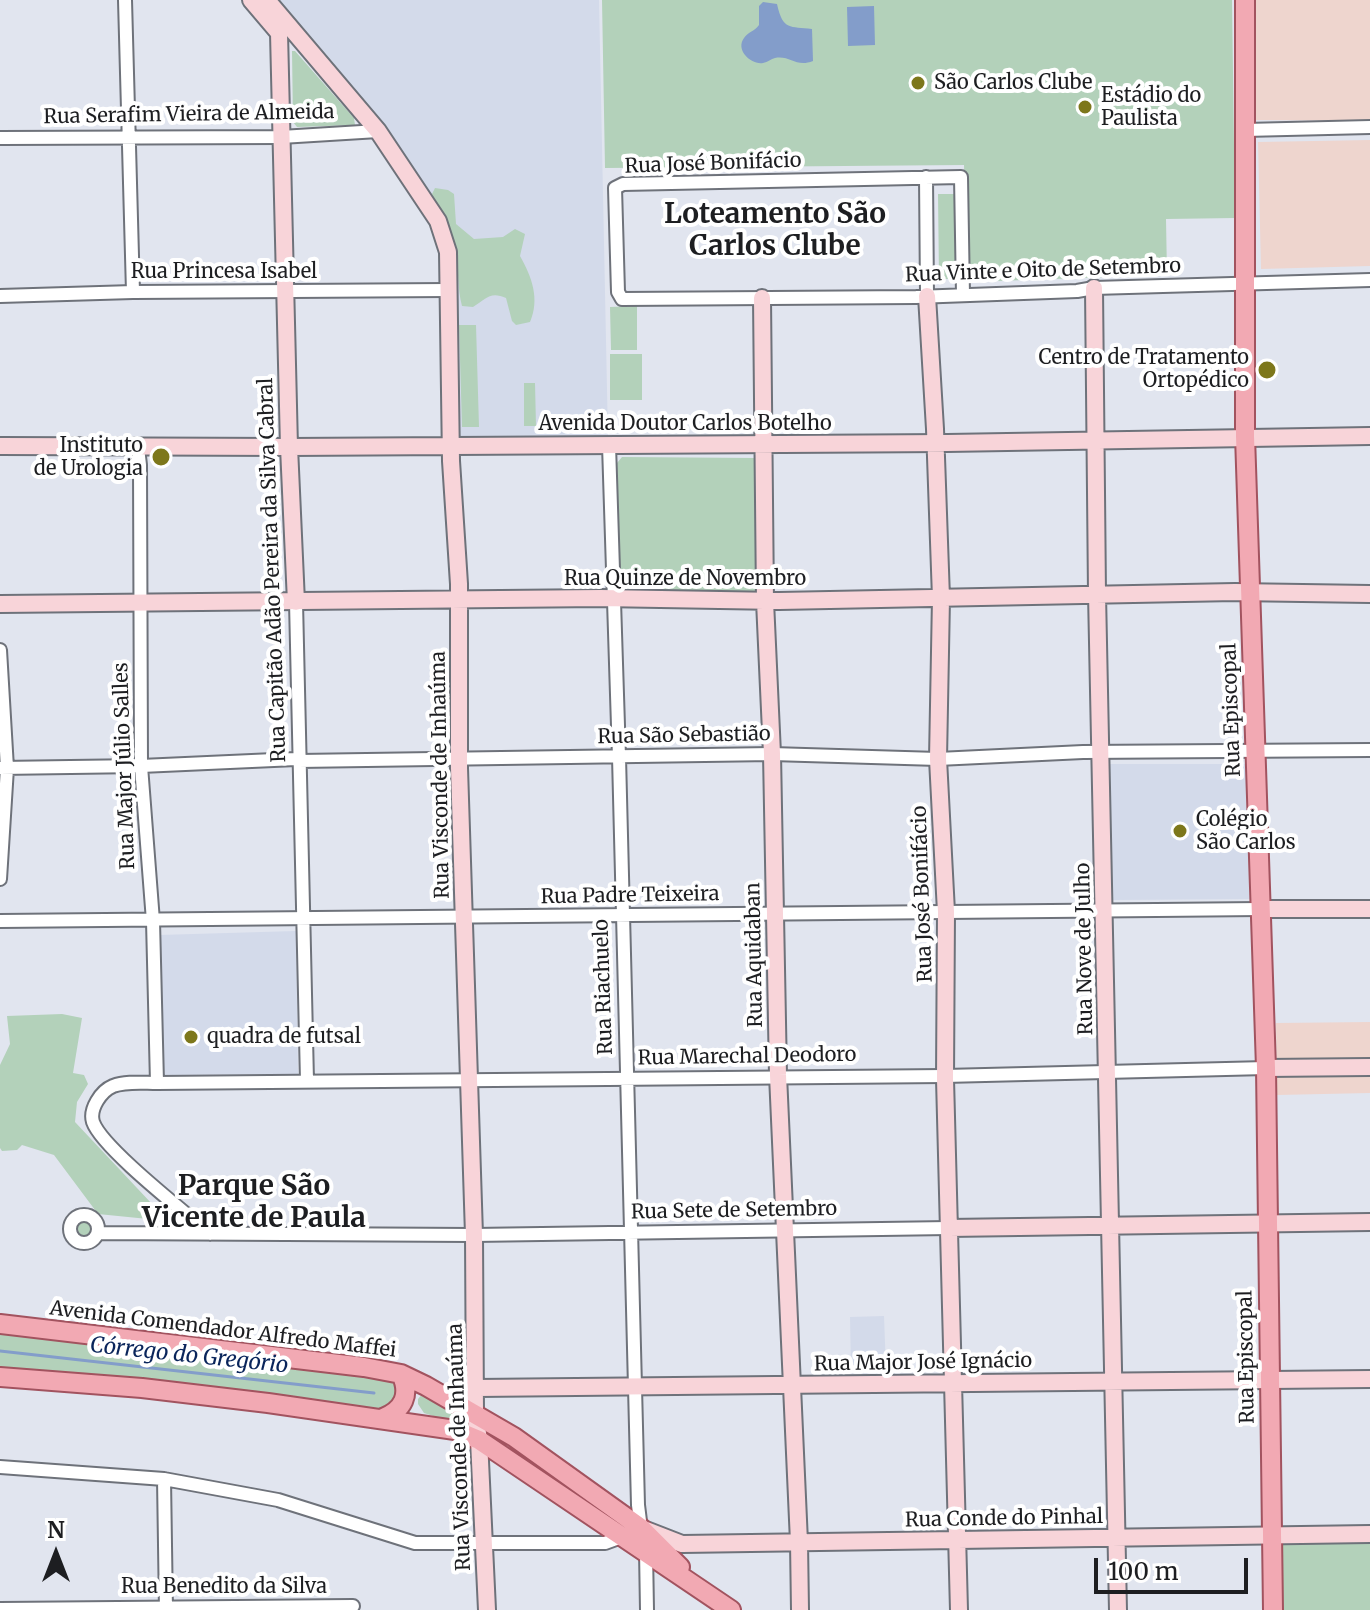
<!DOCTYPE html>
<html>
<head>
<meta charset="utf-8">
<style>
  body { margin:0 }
  #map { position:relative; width:1370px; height:1610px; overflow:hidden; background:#e1e5ef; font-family:Merriweather,serif }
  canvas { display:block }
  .north { position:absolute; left:16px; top:1514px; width:80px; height:80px; -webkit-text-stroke:6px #fff; paint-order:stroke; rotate:0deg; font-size:22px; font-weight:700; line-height:32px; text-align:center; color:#1d1e21 }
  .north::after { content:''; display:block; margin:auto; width:28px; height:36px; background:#1d1e21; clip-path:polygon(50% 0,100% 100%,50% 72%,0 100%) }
  .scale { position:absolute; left:1094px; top:1558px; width:154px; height:36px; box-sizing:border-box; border:4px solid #1d1e21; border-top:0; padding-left:10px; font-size:24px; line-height:28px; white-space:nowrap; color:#1d1e21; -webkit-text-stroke:6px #fff; paint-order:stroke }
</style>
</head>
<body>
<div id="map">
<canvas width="1370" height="1610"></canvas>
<div class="north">N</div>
<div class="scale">100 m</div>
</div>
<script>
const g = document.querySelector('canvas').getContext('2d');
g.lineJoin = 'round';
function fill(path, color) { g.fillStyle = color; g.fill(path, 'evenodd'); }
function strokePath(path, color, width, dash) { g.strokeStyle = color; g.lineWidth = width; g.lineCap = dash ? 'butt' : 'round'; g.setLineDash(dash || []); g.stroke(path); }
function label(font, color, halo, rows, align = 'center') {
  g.font = font + ' Merriweather,serif'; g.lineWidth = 8; g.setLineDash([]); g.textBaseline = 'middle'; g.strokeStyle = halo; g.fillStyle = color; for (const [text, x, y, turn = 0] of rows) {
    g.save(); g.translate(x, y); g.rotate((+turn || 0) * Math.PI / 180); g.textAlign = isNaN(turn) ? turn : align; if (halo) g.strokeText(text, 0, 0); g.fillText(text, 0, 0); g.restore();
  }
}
fill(new Path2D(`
  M1255,0H1370V121L1255,120Z
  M1370,140V266L1261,269L1258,142Z
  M1370,1022V1093L1277,1095L1276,1023Z`), '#eed5ce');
fill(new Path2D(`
  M275,0H599L608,438H460L456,286L448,234Z
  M1109,764H1246L1250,899L1113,900Z
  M296,931L298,1074L161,1075L159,935Z
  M884,1316L886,1370L851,1369L850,1317Z`), '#d3daea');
fill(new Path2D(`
  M602,0H1232L1235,218L1166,219L1167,275L967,282L964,165L605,168Z
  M292,51H295L354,118L355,125L297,127L293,122Z
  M435,188L448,190L454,194L456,224L474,239L503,237L515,229L525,234L520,256C532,277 540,299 530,322L516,325L512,321L506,298C490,291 486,299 473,307L462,306C457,288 459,266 455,247C451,227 439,213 432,194Z
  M938,194H956L957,279H939Z
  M637,306V350H611L610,307Z
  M459,325H476L479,427H462Z
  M642,354V400H610V354Z
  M524,383H535L536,426H524Z
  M622,457L755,458L756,591L749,597L618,590L617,463Z
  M62,1014L82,1018L73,1073L84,1075L88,1084L77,1102L75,1122L168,1221L98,1214L54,1155L22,1145L17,1150L2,1151L0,1148V1065L10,1044L7,1016Z
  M72 1229a12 12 0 1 1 24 0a12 12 0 1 1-24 0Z
  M0,1329L391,1376L402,1392L388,1411L269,1396L0,1369Z
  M424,1392L471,1418L472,1424L467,1427L424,1413L418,1404V1399Z
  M1370,1540V1610H1277L1276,1541Z`), '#b3d1ba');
fill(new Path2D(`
  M763,2L777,4C783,31 790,26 812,29L813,61C796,68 790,55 775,58C771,59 768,62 763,63C751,65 735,50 744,38C748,32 755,31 759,25V6Z
  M874,6L875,45L848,46L847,7Z`), '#839dca');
strokePath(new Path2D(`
  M0,1351L374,1393`), '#839dca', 3);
const street = new Path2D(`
  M125,0L133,292
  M1245,130L1370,127
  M0,138L281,137L378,131
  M926,177L927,296
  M963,295L961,177L623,184L615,188L618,292L622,299L916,297L1077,291L1094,288L1370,280
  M0,296L133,292L449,290
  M609,445L619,757L638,1505L641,1529
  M138,448L140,465L141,766L153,921L157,1083
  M296,602L307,1081
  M0,650L7,768L0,879
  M0,768L141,766L296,759L299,761L772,754L938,759L1083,752L1370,750
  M0,921L1261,909
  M70 1229a14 14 0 1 1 28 0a14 14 0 1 1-28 0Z
  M98,1233L474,1235L949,1228
  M210,1234C186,1213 102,1148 93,1122C89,1109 101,1091 113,1086C126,1081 143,1083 157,1083L945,1076L1266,1068
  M0,1467L164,1479L278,1500L415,1543H605L624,1536
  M164,1479L166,1610
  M646,1551L647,1610
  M0,1609L353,1606`);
const secondary = new Path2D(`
  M251,0L279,33L289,447L296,602
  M267,0L378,131L438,221L448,252L451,461L459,584V768L474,1235L475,1414L479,1440L487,1610
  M1094,288L1097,594L1118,1610
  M927,296L935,429L941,598L938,759L946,912L945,1079L959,1610
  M762,298L765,601L772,754L778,1075L799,1542L800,1610
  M0,446L289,447L947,443L1370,436
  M0,604L601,598L779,601L1235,592L1370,594
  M1261,909H1370
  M1266,1068L1370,1067
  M949,1228L1370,1222
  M477,1388L1370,1379
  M646,1530L682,1544L1370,1534`);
const primary = new Path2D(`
  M1245,0V436L1266,1068L1273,1610
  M0,1324L364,1367L401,1374L426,1386L514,1437L641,1528L680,1567
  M0,1377L142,1388L268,1403L455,1430L479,1440L731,1610
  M383,1418C403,1410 411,1395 401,1374`);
strokePath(street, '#6e727a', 16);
strokePath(secondary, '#6e727a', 20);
strokePath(primary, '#a2535f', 22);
strokePath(street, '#fff', 12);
strokePath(secondary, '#f8d4d9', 16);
strokePath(primary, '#f2a9b3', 18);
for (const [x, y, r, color] of [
  [918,83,8,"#7d771b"],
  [1085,107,8,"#7d771b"],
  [1267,370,10,"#7d771b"],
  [161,457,10,"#7d771b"],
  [1180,831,8,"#7d771b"],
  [191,1037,8,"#7d771b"]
]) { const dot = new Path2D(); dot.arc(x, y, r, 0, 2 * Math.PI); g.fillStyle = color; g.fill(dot); strokePath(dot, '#fff', 3); }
label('20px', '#1d1e21', '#fff', [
  ["São Carlos Clube",934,83],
  ["Estádio do",1101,96],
  ["Paulista",1101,119],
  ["Centro de Tratamento",1249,358,"right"],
  ["Ortopédico",1249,381,"right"],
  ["Instituto",143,446,"right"],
  ["de Urologia",143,469,"right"],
  ["Colégio",1196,820],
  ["São Carlos",1196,843],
  ["quadra de futsal",207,1037]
], 'left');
label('20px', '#1d1e21', '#fff', [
  ["Rua Serafim Vieira de Almeida",189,115,-1],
  ["Rua José Bonifácio",713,164,-2],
  ["Rua Vinte e Oito de Setembro",1043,271,-2],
  ["Rua Princesa Isabel",224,272],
  ["Avenida Doutor Carlos Botelho",685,424],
  ["Rua Capitão Adão Pereira da Silva Cabral",273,570,-92],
  ["Rua Quinze de Novembro",685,579],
  ["Rua Episcopal",1232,710,-92],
  ["Rua São Sebastião",684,736,-1],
  ["Rua Major Júlio Salles",125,766,-92],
  ["Rua Visconde de Inhaúma",441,775,-91],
  ["Rua José Bonifácio",923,894,-92],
  ["Rua Padre Teixeira",630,896,-1],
  ["Rua Nove de Julho",1085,949,-91],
  ["Rua Aquidaban",755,955,-91],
  ["Rua Riachuelo",604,987,-92],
  ["Rua Marechal Deodoro",747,1057,-1],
  ["Rua Sete de Setembro",734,1211,-1],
  ["Avenida Comendador Alfredo Maffei",223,1330,7],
  ["Rua Episcopal",1247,1357,-91],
  ["Rua Major José Ignácio",923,1363,-1],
  ["Rua Visconde de Inhaúma",460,1447,-92],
  ["Rua Conde do Pinhal",1004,1519,-1],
  ["Rua Benedito da Silva",224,1587]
]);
label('italic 22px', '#0a255b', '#fff', [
  ["Córrego do Gregório",189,1356,6]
]);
label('bold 28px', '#1d1e21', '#fff', [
  ["Loteamento São",775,215],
  ["Carlos Clube",775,247],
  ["Parque São",254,1187],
  ["Vicente de Paula",254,1219]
]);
</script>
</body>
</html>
